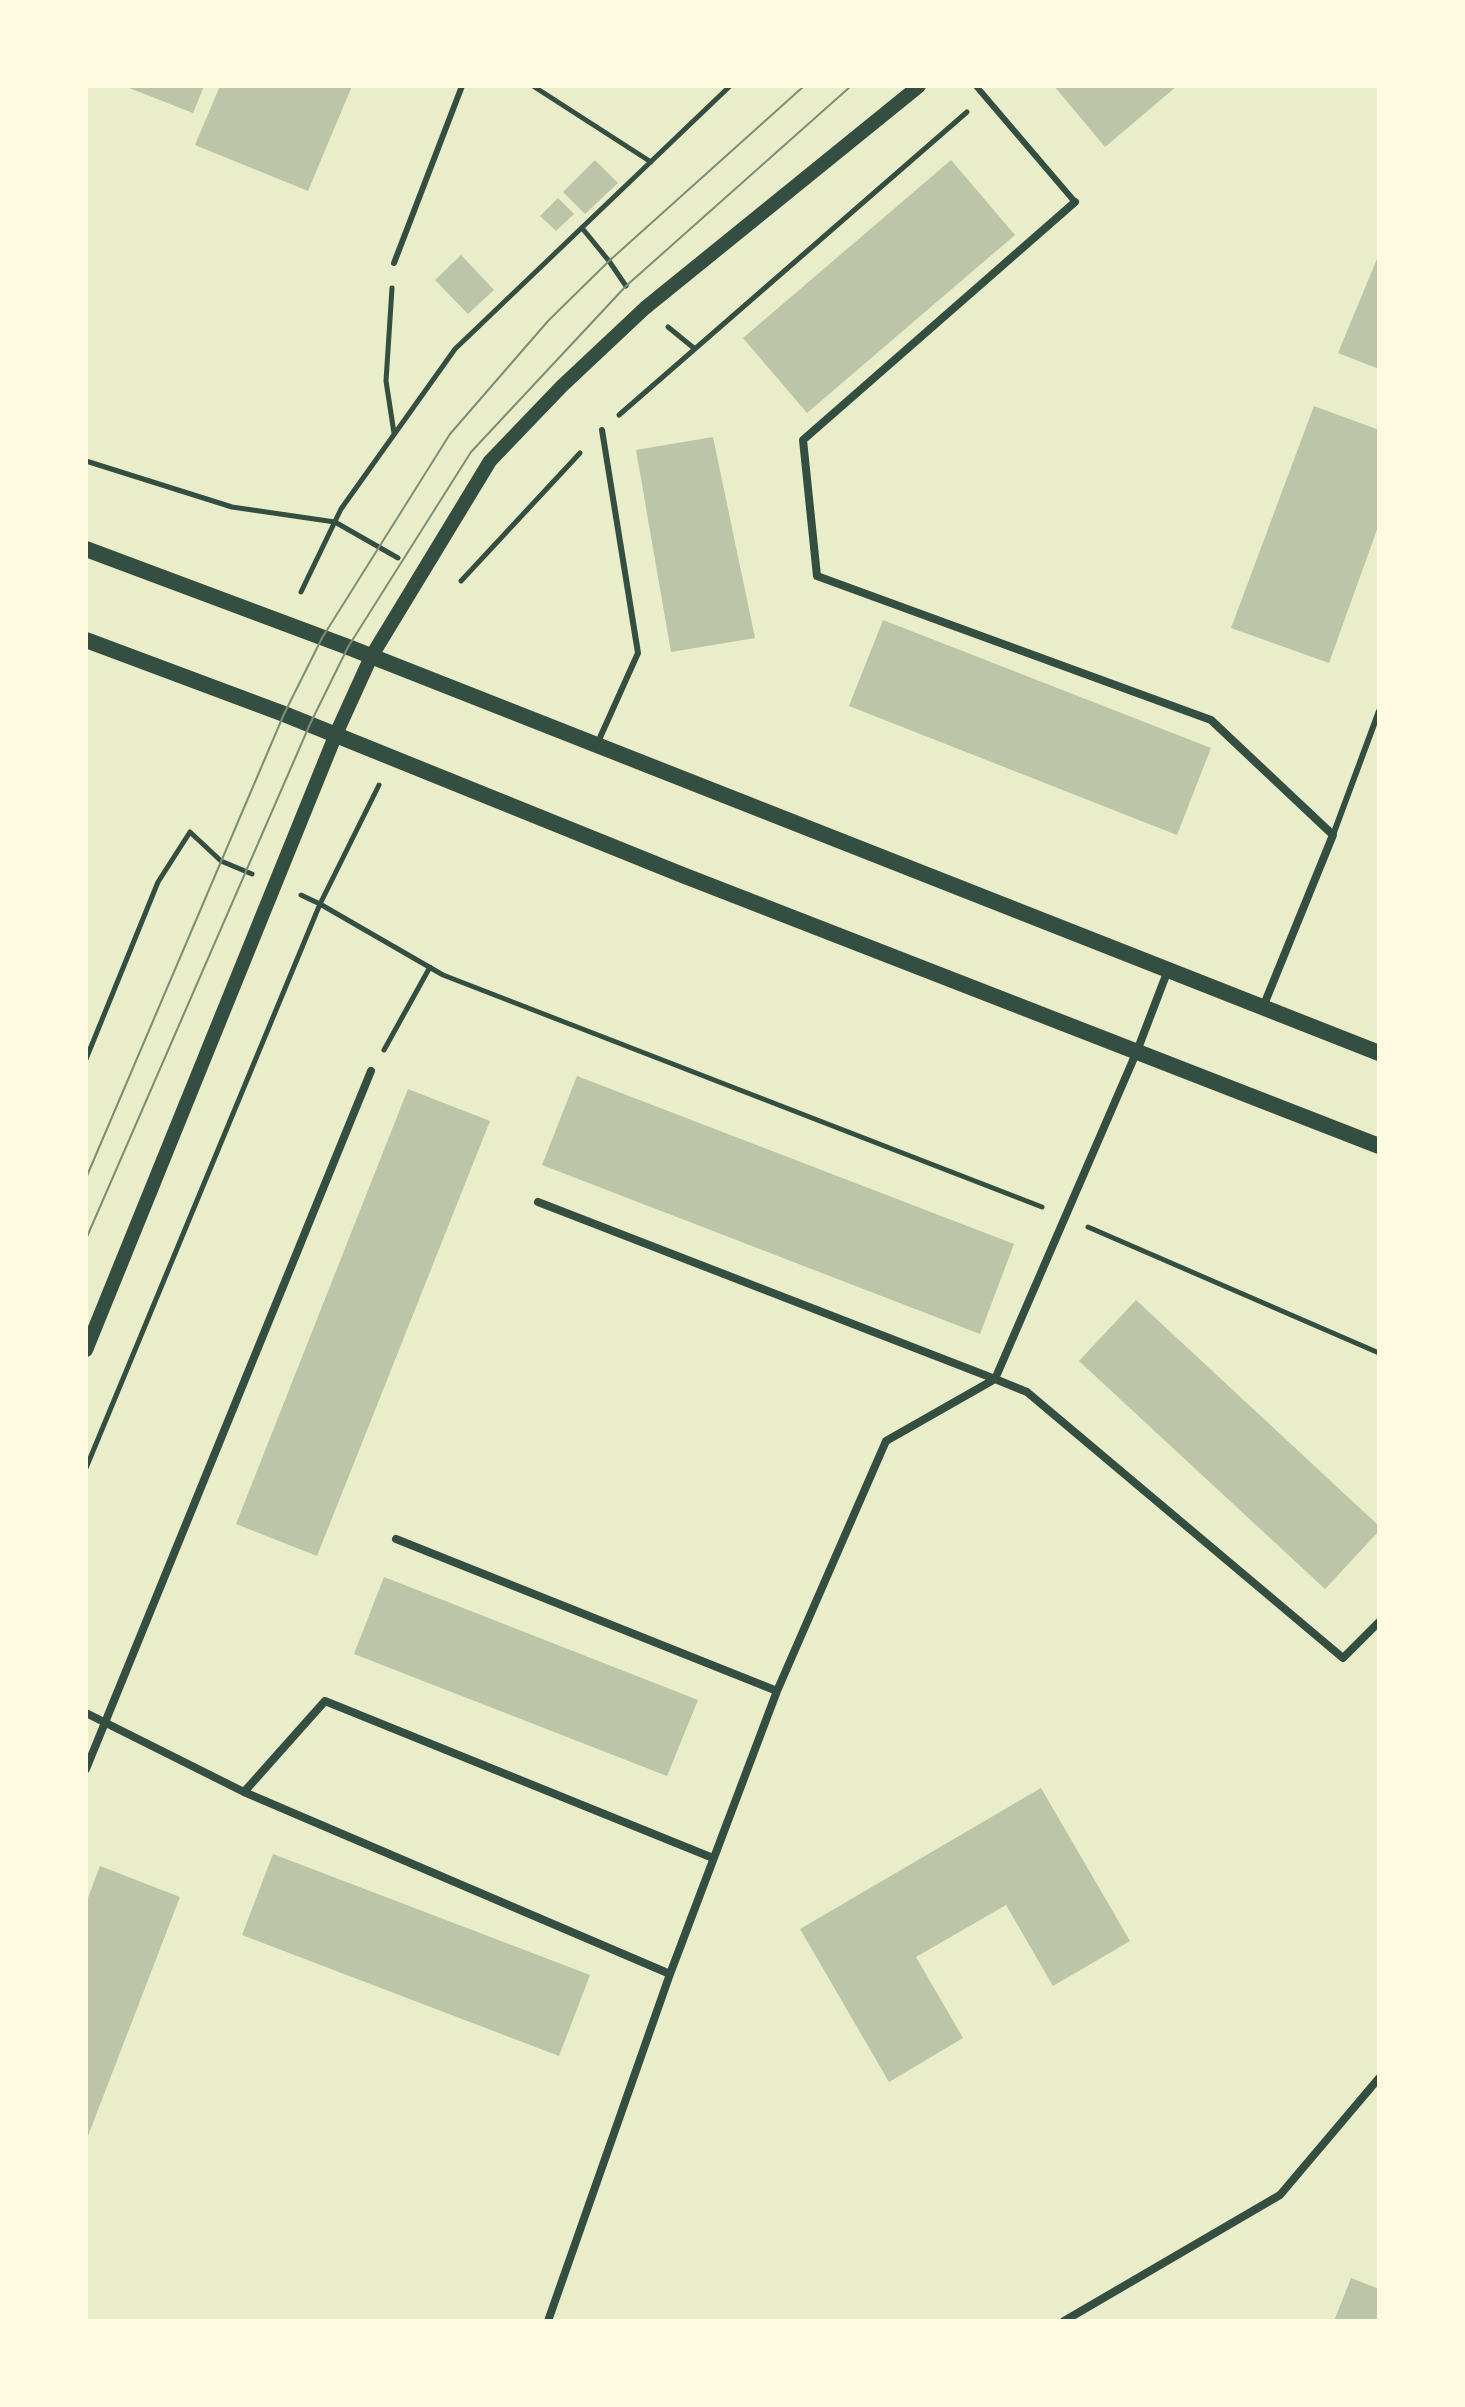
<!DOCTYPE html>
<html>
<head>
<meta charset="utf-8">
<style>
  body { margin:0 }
  #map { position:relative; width:1465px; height:2407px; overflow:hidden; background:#e9edc9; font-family:Manrope,sans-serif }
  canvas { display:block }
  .frame { position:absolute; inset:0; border:88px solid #fefae0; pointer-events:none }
</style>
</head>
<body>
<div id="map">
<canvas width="1465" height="2407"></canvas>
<div class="frame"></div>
</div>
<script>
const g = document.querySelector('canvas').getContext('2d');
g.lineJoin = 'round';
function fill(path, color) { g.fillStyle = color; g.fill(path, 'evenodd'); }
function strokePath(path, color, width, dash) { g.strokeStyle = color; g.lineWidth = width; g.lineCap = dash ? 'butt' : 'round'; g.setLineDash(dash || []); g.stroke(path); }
fill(new Path2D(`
  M124,86H204L193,113Z
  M220,86H352L308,191L195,145Z
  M1054,86H1177L1105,147Z
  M595,160L618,183L585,214L563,192Z
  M951,160L1015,235L807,413L743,338Z
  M558,198L574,214L556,231L540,216Z
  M1379,254V369L1338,353Z
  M461,255L494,290L468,314L435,280Z
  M1314,406L1379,430V524L1329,663L1231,628Z
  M713,437L755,638L671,652L636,450Z
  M883,620L1211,748L1177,835L849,706Z
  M577,1076L1014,1244L980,1334L542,1165Z
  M408,1089L490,1121L317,1556L236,1524Z
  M1136,1300L1379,1526V1531L1325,1589L1079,1361Z
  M384,1577L698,1700L667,1776L354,1654Z
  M1041,1788L1130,1941L1053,1986L1006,1905L916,1957L963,2038L889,2082L800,1929Z
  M273,1854L590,1975L559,2056L242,1935Z
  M100,1866L180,1897L86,2141V1903Z
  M1351,2278L1379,2289V2321H1334Z`), '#bcc5a7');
strokePath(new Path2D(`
  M533,86L651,162
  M582,228L609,261L626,286
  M392,288L386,381L394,433
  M668,327L695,349
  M619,415L967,112
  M86,461L232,507L335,522L398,558
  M461,581L580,453
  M301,592L341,509L455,349L730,86
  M301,895L320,904L379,785
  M384,1050L430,967
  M86,1059L158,882L190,832L221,861L252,874
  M1088,1227L1379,1353
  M86,1468L320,904L443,975L1042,1207`), '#344e41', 5);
strokePath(new Path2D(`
  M976,86L1075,202
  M394,263L462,86
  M598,742L638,653L602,430
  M1333,835L1379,711`), '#344e41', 6);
strokePath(new Path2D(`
  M1075,202L803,440L817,576L1211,720L1333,835L1263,1007
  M1168,970L1137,1051L995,1379L1027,1392L1343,1658L1379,1622
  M538,1202L995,1379
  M396,1539L777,1691
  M86,1713L244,1792L670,1974
  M86,1769L371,1071
  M244,1792L325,1701L713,1858
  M548,2321L670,1974L777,1691L886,1441L995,1379
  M1064,2321L1280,2195L1379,2078`), '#344e41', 8);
strokePath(new Path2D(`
  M86,1350L336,734L371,657L490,461L562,386L645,308L919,86`), '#344e41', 14);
strokePath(new Path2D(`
  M86,549L348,647L1379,1053
  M86,640L284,714L680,874L1379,1146`), '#344e41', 16);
strokePath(new Path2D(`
  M86,1178L284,714L322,638L450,434L548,321L609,261L804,86
  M86,1239L310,724L348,647L471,452L626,286L851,86`), '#7c8e77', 2);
</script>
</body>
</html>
